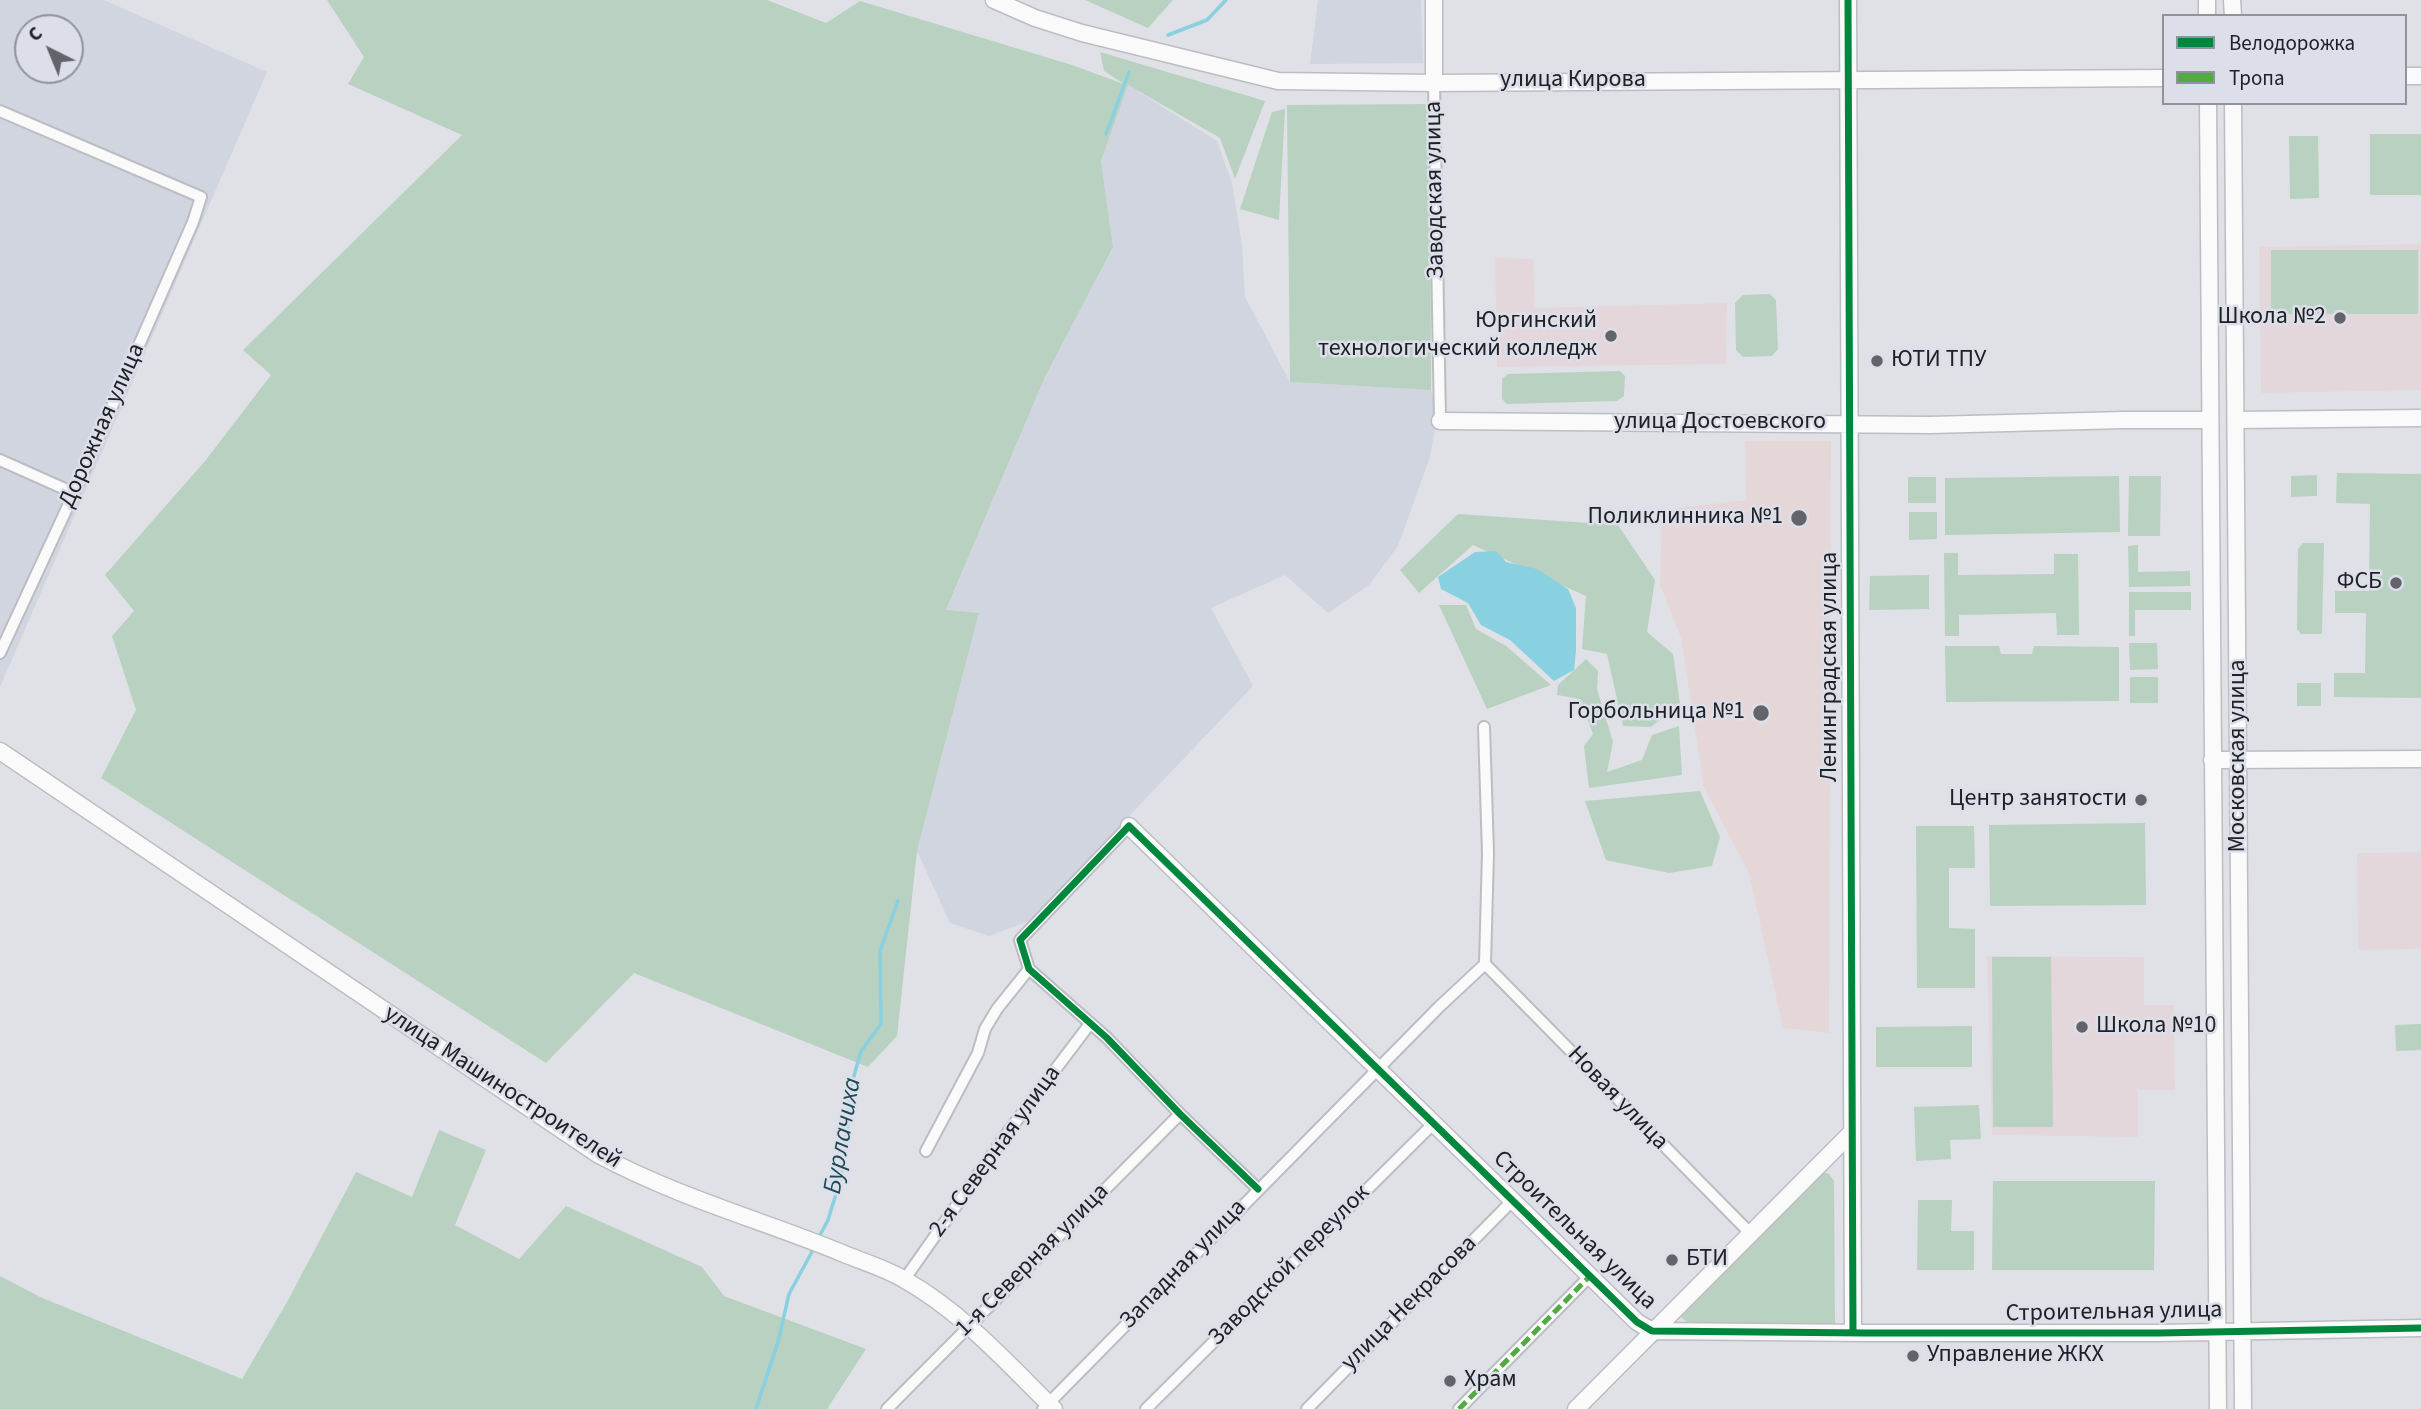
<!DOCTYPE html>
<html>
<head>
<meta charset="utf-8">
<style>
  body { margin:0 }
  #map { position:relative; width:2421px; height:1409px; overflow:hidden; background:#e0e1e6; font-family:"Source Sans 3",sans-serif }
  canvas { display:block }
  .legend { position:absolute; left:2162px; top:14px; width:245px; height:91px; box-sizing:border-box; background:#dcdfea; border:2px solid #91939b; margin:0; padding:9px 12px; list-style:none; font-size:21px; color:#202125 }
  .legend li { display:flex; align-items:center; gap:14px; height:35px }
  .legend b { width:35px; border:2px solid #91939b }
  .north { position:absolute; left:14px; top:14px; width:70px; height:70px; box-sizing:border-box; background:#dcdfea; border:2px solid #91939b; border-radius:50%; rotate:317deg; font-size:19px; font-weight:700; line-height:28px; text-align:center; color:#202125 }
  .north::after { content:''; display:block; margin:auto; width:24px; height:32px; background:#636469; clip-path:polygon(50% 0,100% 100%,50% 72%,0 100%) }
</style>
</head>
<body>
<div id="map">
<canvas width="2421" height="1409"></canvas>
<ul class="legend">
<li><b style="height:9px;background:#00873e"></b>Велодорожка</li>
<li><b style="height:9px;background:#52aa44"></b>Тропа</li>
</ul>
<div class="north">С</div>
</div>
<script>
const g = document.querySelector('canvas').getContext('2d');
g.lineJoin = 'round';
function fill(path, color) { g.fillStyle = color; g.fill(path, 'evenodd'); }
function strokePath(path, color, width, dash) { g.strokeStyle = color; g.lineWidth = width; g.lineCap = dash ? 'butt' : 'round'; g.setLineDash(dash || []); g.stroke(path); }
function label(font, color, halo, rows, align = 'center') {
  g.font = font + ' "Source Sans 3",sans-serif'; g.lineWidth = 5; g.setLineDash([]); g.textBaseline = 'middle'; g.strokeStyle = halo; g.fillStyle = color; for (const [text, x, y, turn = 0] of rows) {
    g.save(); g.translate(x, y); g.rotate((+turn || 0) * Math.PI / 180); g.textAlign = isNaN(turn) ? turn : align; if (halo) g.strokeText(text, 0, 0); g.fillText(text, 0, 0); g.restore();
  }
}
fill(new Path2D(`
  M0,0H104L267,72L0,687ZM28,28H70V70H28Z
  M1318,0H1421L1423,63L1310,64Z
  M1128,85L1217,141L1232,183L1242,245L1245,297L1290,382L1431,390L1437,418L1430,457L1398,546L1369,585L1328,613L1285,575L1211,608L1253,686L1029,921L989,936L950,923L917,851L979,614L946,611L1045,377L1113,247L1101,161Z`), '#d1d5df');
fill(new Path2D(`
  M2421,244V390L2261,393L2259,247Z
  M1495,258L1533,259L1535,308L1727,303L1726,364L1497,367Z
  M2421,852V949L2358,950L2357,853Z
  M1987,956L2144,957V1005H2174L2175,1090H2138V1137L1992,1135Z`), '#e4d7dc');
fill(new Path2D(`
  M1745,441H1831L1829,1033L1783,1028L1749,873L1704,788L1681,638L1660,585L1662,510L1746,500Z`), '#e5d7d8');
fill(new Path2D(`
  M327,0H767L826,23L860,1L1072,65L1124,84L1104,71L1100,52L1265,101L1235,179L1220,138L1128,85L1101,161L1113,247L1045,377L946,610L979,613L917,851L897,1036L868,1067L634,973L546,1063L101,778L136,710L112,636L134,611L105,575L205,461L271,375L243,350L462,135L348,84L364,57Z
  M1085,0H1173L1148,28Z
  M1430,104L1431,390L1290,382L1287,105Z
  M1285,109L1279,220L1240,209L1272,112Z
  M2370,134H2421V195H2370Z
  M2289,136H2318L2319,198L2290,199Z
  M2271,250H2418V314H2271Z
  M1770,294L1776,300L1778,349L1772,356L1743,357L1736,350L1735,303L1743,295Z
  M1620,371L1625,376L1624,396L1617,401L1507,404L1502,399V379L1508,374Z
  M2337,473L2421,474V698L2334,697V673H2365L2366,613H2335V591H2369L2370,504L2336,503Z
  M2317,475V496L2291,497V476Z
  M2119,476L2120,532L1945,535V478Z
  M2129,476H2161L2160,536H2128Z
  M1908,477H1936V503H1908Z
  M1909,512H1937V539L1909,540Z
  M1458,514L1618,525L1655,580L1647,632L1673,654L1680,704L1651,727L1623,726L1607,654L1582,649L1586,596L1473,545L1419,593L1400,570Z
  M2303,543H2324L2322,634H2301L2297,629L2298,549Z
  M2138,545V572L2190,571V586L2129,587L2128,546Z
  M1944,553H1958V575L2054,574V554H2078L2079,635H2057L2056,613L1959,615V636H1945Z
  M1929,575V609L1869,610L1870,576Z
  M2129,592H2191V610H2135V636H2129Z
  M1439,605H1466L1476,629L1506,646L1551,685L1487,709Z
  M2129,643H2157L2158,669L2130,670Z
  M1945,646H1999L2001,654H2032L2034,646L2119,647V701L1946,702Z
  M1586,659L1598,671L1597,689L1613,742L1607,772L1642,760L1652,735L1679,726L1682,775L1589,788L1584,746L1593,734L1580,699L1557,695L1558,685Z
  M2130,677H2158V703H2130Z
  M2297,683H2321V706H2297Z
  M1700,791L1720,837L1712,866L1669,873L1606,860L1585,801Z
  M2145,823L2146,905L1990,906L1989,825Z
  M1916,826H1974L1975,868H1949V928L1975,929V988H1917Z
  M1992,957H2051L2053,1127H1993Z
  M2421,1024V1050L2396,1051L2395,1025Z
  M1972,1026V1067H1876V1027Z
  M1979,1105L1981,1139L1950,1140L1951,1159L1916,1161L1914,1107Z
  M439,1130L486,1150L455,1225L519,1259L566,1206L702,1267L724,1296L866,1349L827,1409H0V1276L40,1297L242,1379L287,1302L356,1172L412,1197Z
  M1818,1171L1829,1174L1834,1181L1835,1325L1697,1326L1688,1323L1680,1316Z
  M1993,1181H2155L2154,1270H1992Z
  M1918,1200H1952L1951,1231H1974V1270H1917Z`), '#b8d1c1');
fill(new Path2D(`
  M1496,551L1506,562L1537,569L1568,589L1576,608V651L1574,670L1554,681L1510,640L1481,625L1468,603L1441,589L1438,577L1475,552Z`), '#89d0e0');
strokePath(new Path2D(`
  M1168,35L1207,20L1226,0
  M1106,134L1129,72
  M819,1237L828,1220L840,1181L848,1123V1097L861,1051L881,1024L880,951L898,901
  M756,1409L778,1342L789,1294L814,1248`), '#89d0e0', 3.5);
const street = new Path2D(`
  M1434,83L1440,421
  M0,111L201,197L193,222L74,493L0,653
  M0,460L74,493
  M1129,826L1020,940L1029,969L1107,1038L1180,1114L1258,1189
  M1485,964L1750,1233
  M926,1151L978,1053L985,1029L997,1009L1029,969
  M906,1280L909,1273L1008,1132L1089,1025
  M887,1409L1180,1114
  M1043,1409L1439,1007L1485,964L1488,853L1484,727
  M1146,1409L1434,1123
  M1307,1409L1513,1200
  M1459,1409L1590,1276`);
const secondary = new Path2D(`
  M994,0L1035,18L1082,33L1278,81L1434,83L2164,78
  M1848,0L1853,1333
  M2207,0V16
  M2232,0L2233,16
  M2405,76H2421
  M1434,83V0
  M2208,103L2218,1409
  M2233,103L2243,1409
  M2236,420L2421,418
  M1440,421L1930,425L2124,420H2210
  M0,751L599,1155C677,1197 761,1220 842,1253C863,1262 885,1268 905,1280C962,1312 1008,1364 1054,1409
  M2212,760L2421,759
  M1129,826L1637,1322L1652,1331L1865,1333H2159L2421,1328
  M1576,1409L1851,1133`);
strokePath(street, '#bcbdc2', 14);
strokePath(secondary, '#bcbdc2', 19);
strokePath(street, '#fafafb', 10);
strokePath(secondary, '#fafafb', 16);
strokePath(new Path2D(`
  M1459,1409L1590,1276`), '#52aa44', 5, [10, 5]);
strokePath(new Path2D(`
  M1848,0L1853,1333
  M1258,1189L1180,1114L1107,1038L1029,969L1020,940L1129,826L1637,1322L1652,1331L1865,1333H2159L2421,1328`), '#00873e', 7);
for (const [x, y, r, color] of [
  [2340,318,7,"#636469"],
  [1611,336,7,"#636469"],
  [1877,361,7,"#636469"],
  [1799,518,9,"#636469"],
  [2396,583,7,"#636469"],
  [1761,713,9,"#636469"],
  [2141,800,7,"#636469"],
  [2082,1027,7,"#636469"],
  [1672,1260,7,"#636469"],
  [1913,1356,7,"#636469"],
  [1450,1381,7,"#636469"]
]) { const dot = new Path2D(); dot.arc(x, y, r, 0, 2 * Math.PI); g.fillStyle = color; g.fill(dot); strokePath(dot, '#dcdfea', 2.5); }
label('24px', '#202125', '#dcdfea', [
  ["улица Кирова",1573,81],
  ["Заводская улица",1436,190,-91],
  ["улица Достоевского",1720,423],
  ["Дорожная улица",103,426,-66],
  ["Ленинградская улица",1831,667,-90],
  ["Московская улица",2239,756,-90],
  ["улица Машиностроителей",502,1088,33],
  ["Новая улица",1617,1099,46],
  ["2-я Северная улица",996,1152,-54],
  ["Строительная улица",1574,1231,44],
  ["1-я Северная улица",1033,1261,-45],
  ["Западная улица",1184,1265,-46],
  ["Заводской переулок",1290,1266,-45],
  ["улица Некрасова",1410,1304,-45],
  ["Строительная улица",2114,1313,-1]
]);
label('24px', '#202125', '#dcdfea', [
  ["Школа №2",2326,318],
  ["Юргинский",1597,322],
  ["технологический колледж",1597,350],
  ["ЮТИ ТПУ",1891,361,"left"],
  ["Поликлинника №1",1783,518],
  ["ФСБ",2382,583],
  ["Горбольница №1",1745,713],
  ["Центр занятости",2127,800],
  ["Школа №10",2096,1027,"left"],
  ["БТИ",1686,1260,"left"],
  ["Управление ЖКХ",1927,1356,"left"],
  ["Храм",1464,1381,"left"]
], 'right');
label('italic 26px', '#1d4a54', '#dcdfea', [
  ["Бурлачиха",844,1136,-80]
]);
</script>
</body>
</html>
